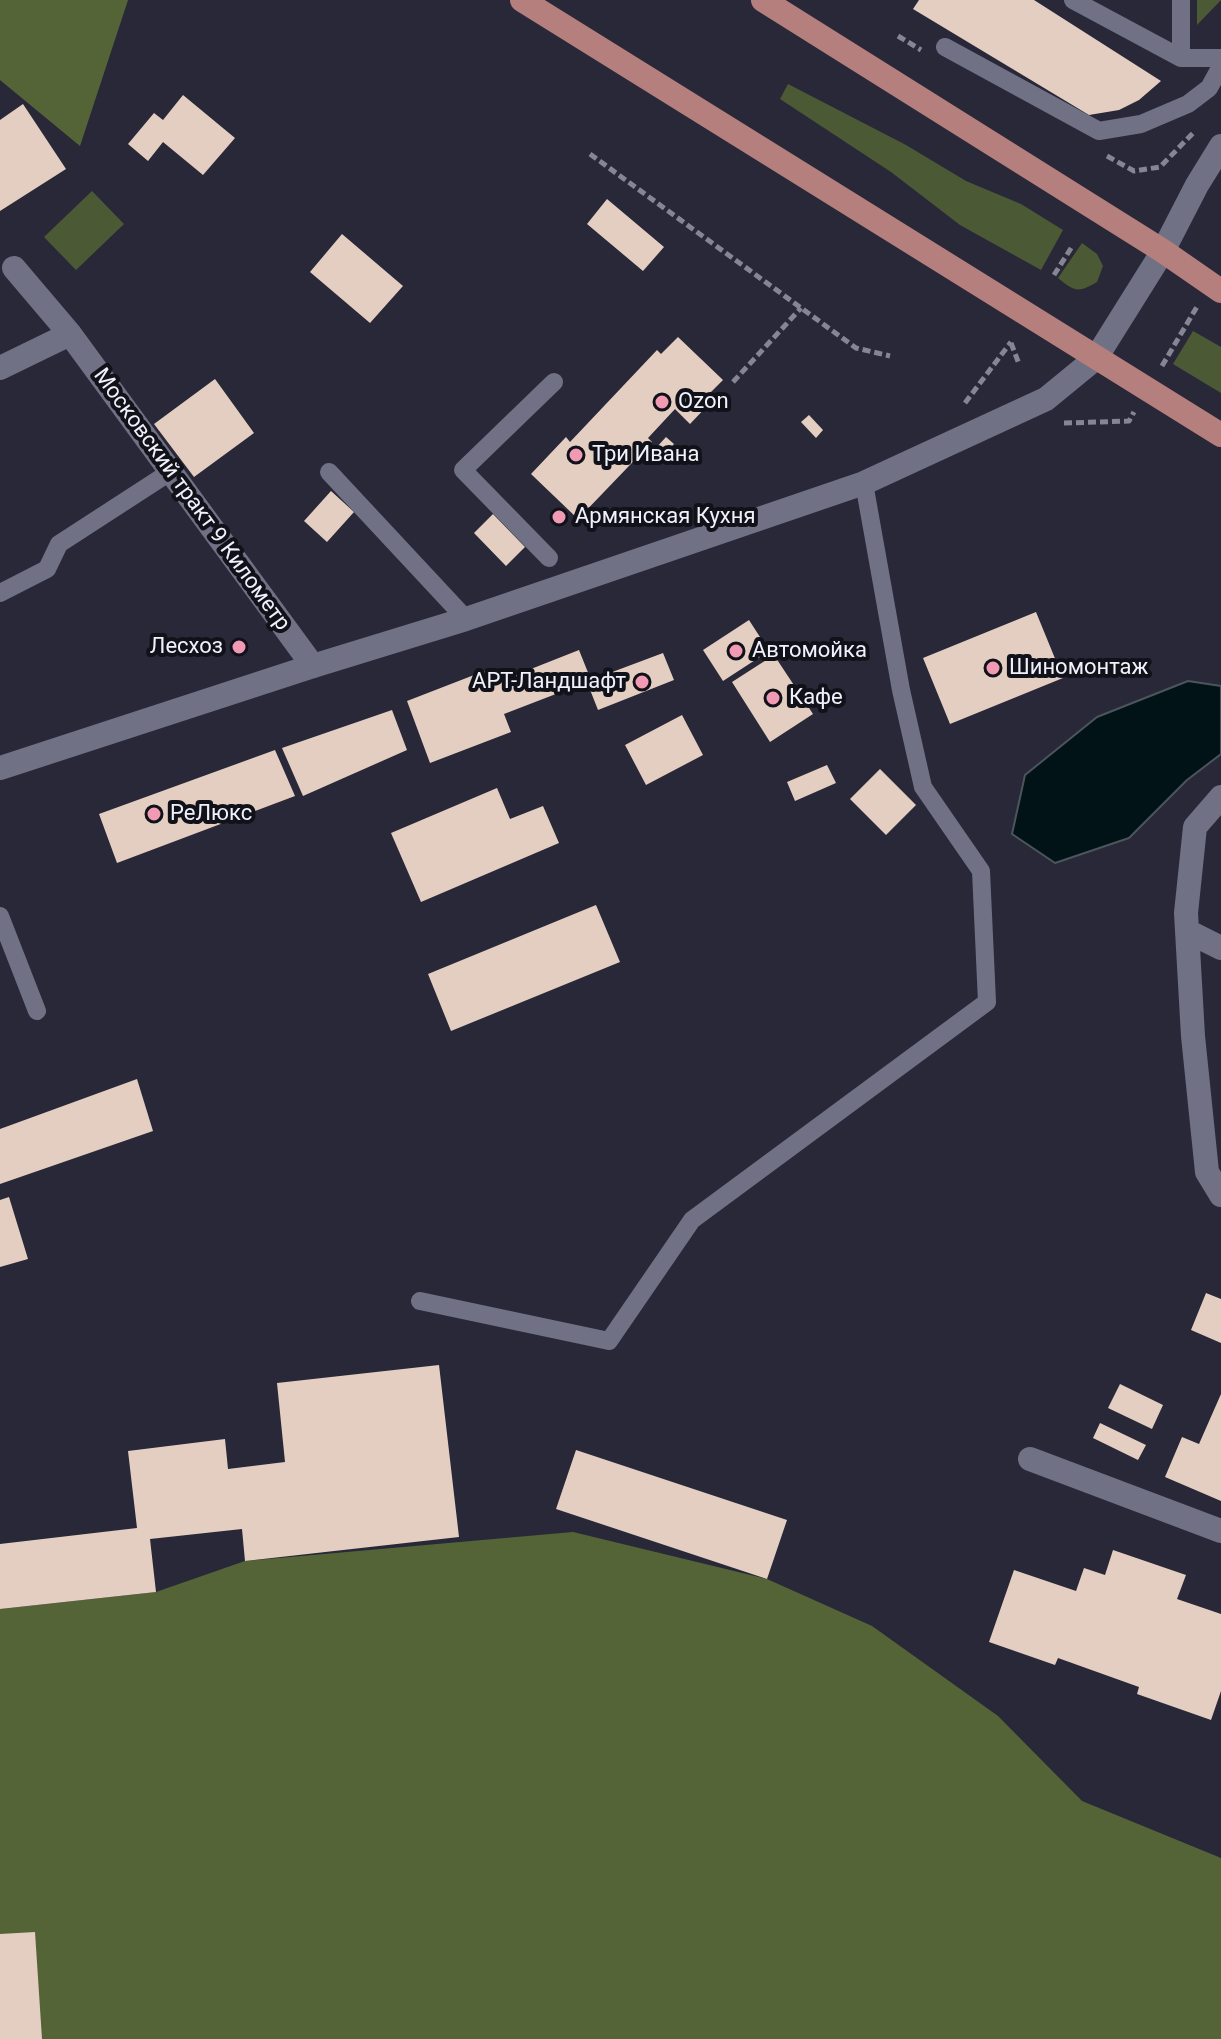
<!DOCTYPE html>
<html>
<head>
<meta charset="utf-8">
<style>
  body { margin:0 }
  canvas { display:block; background:#282838 }
</style>
</head>
<body>
<canvas width="1221" height="2039"></canvas>
<script>
const g = document.querySelector('canvas').getContext('2d');
g.lineJoin = 'round';
function fill(path, color) { g.fillStyle = color; g.fill(path, 'evenodd'); }
function strokePath(path, color, width, dash) { g.strokeStyle = color; g.lineWidth = width; g.lineCap = dash ? 'butt' : 'round'; g.setLineDash(dash || []); g.stroke(path); }
function label(font, color, halo, rows, align = 'center') {
  g.font = font + ' Roboto,sans-serif'; g.lineWidth = 8; g.setLineDash([]); g.textBaseline = 'middle'; g.strokeStyle = halo; g.fillStyle = color; for (const [text, x, y, turn = 0] of rows) {
    g.save(); g.translate(x, y); g.rotate((+turn || 0) * Math.PI / 180); g.textAlign = isNaN(turn) ? turn : align; if (halo) g.strokeText(text, 0, 0); g.fillText(text, 0, 0); g.restore();
  }
}
fill(new Path2D(`
  M1197,0H1221L1197,25Z
  M788,84L906,145L966,181L1021,204L1063,230L1041,270L960,225L891,172L780,99Z
  M92,191L124,224L76,270L44,237Z
  M1082,243L1097,254L1103,266L1097,282C1078,293 1075,292 1058,278Z
  M1193,331L1221,347V393L1173,364Z`), '#4c5935');
fill(new Path2D(`
  M0,0H128L80,146L0,80Z
  M573,1532L767,1579L872,1626L998,1716L1082,1801L1221,1858V2039H0V1609L156,1592L245,1561Z`), '#556437');
const water = new Path2D(`
  M1188,681L1221,686V754L1187,780L1129,838L1055,863L1012,834L1025,775L1097,717Z`);
fill(water, '#021318');
strokePath(water, '#4a565c', 2);
fill(new Path2D(`
  M919,0H1034L1161,81L1139,100L1119,110L1089,115L913,9Z
  M183,95L235,138L203,175L163,142L148,161L128,144L154,113L163,120Z
  M23,104L66,169L0,211V120Z
  M607,199L664,247L643,271L587,224Z
  M342,234L403,286L370,323L310,272Z
  M678,337L723,380L706,397L711,402L690,424L675,409L648,438L652,442L578,519L531,474L566,437L570,442L657,350L661,354Z
  M215,379L254,433L194,477L154,424Z
  M809,415L823,430L816,438L801,422Z
  M666,437L674,444L663,455L656,448Z
  M331,491L354,512L327,542L304,521Z
  M493,514L525,547L506,566L474,533Z
  M1036,612L1063,678L950,724L923,658Z
  M749,620L769,651L723,681L703,650Z
  M579,650L591,680L663,653L674,680L598,710L587,682L504,714L511,732L430,763L407,701L487,670L493,684Z
  M774,655L813,714L770,742L732,682Z
  M392,710L407,750L303,796L282,748Z
  M682,715L703,755L646,785L625,745Z
  M275,750L295,796L117,863L99,814Z
  M827,765L836,783L795,801L787,782Z
  M880,769L916,805L886,835L850,799Z
  M497,788L510,819L543,806L559,843L421,902L391,833Z
  M596,905L620,962L451,1031L428,974Z
  M137,1079L153,1131L0,1184V1129Z
  M9,1197L28,1259L0,1267V1200Z
  M1206,1293L1221,1299V1343L1191,1330Z
  M439,1365L459,1537L245,1561L242,1529L150,1539L156,1592L0,1609V1544L137,1528L128,1451L225,1439L228,1469L285,1462L277,1383Z
  M1120,1384L1163,1405L1152,1429L1108,1408Z
  M1221,1394V1501L1165,1477L1182,1437L1199,1444Z
  M1100,1423L1146,1445L1138,1460L1093,1438Z
  M576,1450L787,1520L767,1579L556,1509Z
  M1113,1550L1186,1575L1177,1599L1221,1614V1691L1211,1720L1137,1694L1139,1687L1058,1658L1055,1665L989,1642L1014,1570L1076,1591L1084,1568L1105,1575Z
  M35,1932L42,2039H0V1934Z`), '#e4cec1');
strokePath(new Path2D(`
  M898,36L921,50
  M590,154L856,348L890,356
  M1107,156L1134,171L1160,167L1194,132
  M1054,275L1073,245
  M1011,343L1019,364
  M1162,366L1198,305
  M733,382L801,308
  M965,403L1011,342
  M1064,423L1129,421L1134,412`), '#858593', 5, [8, 4]);
strokePath(new Path2D(`
  M1073,0L1181,58
  M1181,0V58H1221
  M945,47L1099,131L1141,124L1188,104L1209,88L1221,66
  M329,472L466,619
  M549,558L463,470L554,382
  M0,593L47,569L59,544L170,472
  M0,916L37,1011
  M420,1301L609,1341L692,1220L987,1002L981,871L923,787L901,690L864,483`), '#707185', 18);
strokePath(new Path2D(`
  M1163,251L1197,185L1221,146
  M14,268L70,334L313,666
  M0,368L70,334
  M1221,797L1195,827L1186,913L1193,1036L1207,1172L1221,1195
  M1187,931L1221,948
  M1030,1459L1221,1531`), '#707185', 24);
strokePath(new Path2D(`
  M0,768L313,666L466,619L864,483L1046,399L1096,358L1163,251`), '#707185', 24);
strokePath(new Path2D(`
  M522,0L1221,435
  M763,0L1163,251L1221,291`), '#b57f7d', 24);
for (const [x, y, r, color] of [
  [662,402,8,"#f19ab3"],
  [576,455,8,"#f19ab3"],
  [559,517,8,"#f19ab3"],
  [239,647,8,"#f19ab3"],
  [736,651,8,"#f19ab3"],
  [993,668,8,"#f19ab3"],
  [642,682,8,"#f19ab3"],
  [773,698,8,"#f19ab3"],
  [154,814,8,"#f19ab3"]
]) { const dot = new Path2D(); dot.arc(x, y, r, 0, 2 * Math.PI); g.fillStyle = color; g.fill(dot); strokePath(dot, '#111219', 3); }
label('22px', '#f1f1fc', '#111219', [
  ["Ozon",678,402],
  ["Три Ивана",592,455],
  ["Армянская Кухня",575,517],
  ["Лесхоз",223,647,"right"],
  ["Автомойка",752,651],
  ["Шиномонтаж",1009,668],
  ["АРТ-Ландшафт",626,682,"right"],
  ["Кафе",789,698],
  ["РеЛюкс",170,814]
], 'left');
label('22px', '#f1f1fc', '#111219', [
  ["Московский тракт 9 Километр",191,500,54]
]);
</script>
</body>
</html>
